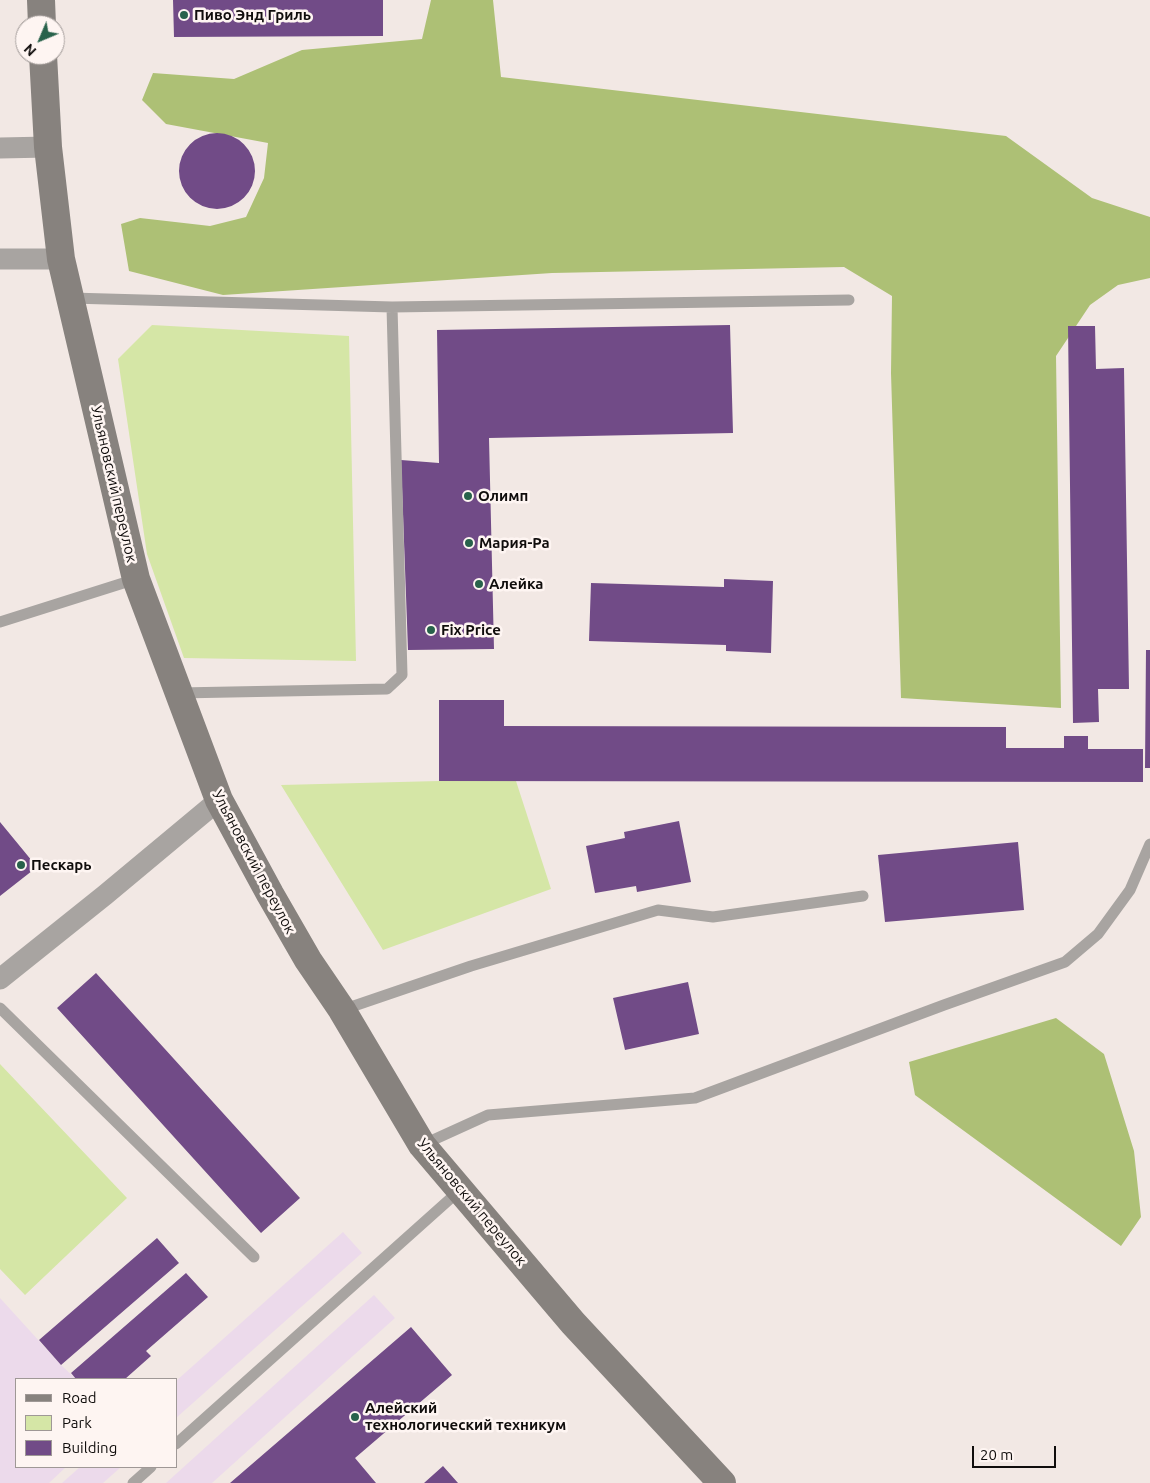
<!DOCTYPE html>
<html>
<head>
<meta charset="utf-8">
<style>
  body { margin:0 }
  #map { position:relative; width:1150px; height:1483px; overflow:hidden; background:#f2e8e4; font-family:Ubuntu,sans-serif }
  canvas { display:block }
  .legend { position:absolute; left:15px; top:1378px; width:162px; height:90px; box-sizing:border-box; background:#fef5f2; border:1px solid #9f9896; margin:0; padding:6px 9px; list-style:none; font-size:15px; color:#100d0c }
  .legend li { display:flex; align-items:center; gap:10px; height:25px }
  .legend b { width:25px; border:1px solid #9f9896 }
  .north { position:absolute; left:15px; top:15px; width:50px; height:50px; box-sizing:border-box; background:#fef5f2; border:1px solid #9f9896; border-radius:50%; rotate:225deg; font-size:14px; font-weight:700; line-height:20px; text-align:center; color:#100d0c }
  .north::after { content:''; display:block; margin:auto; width:18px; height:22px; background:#28624b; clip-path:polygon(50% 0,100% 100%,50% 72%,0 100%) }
  .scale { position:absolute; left:972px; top:1446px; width:84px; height:22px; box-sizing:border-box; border:2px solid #100d0c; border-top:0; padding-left:6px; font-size:15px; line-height:18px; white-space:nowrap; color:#100d0c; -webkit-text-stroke:4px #fef5f2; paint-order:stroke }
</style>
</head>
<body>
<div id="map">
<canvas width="1150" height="1483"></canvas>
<ul class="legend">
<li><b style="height:6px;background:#87827e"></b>Road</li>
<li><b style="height:14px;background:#d5e6a6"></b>Park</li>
<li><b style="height:14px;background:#714b87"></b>Building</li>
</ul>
<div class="north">N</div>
<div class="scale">20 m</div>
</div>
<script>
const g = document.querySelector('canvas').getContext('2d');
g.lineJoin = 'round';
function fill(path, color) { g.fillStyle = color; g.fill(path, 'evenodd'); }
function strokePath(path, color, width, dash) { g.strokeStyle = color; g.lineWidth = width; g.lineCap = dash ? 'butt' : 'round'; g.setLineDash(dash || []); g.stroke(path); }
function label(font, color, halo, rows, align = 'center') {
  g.font = font + ' Ubuntu,sans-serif'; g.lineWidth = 5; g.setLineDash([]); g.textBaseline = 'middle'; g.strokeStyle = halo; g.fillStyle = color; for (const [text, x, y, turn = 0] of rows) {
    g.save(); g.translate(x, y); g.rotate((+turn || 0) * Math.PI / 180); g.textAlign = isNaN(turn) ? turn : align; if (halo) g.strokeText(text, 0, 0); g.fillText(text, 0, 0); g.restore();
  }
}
fill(new Path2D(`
  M343,1232L362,1253L176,1418V1381Z
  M374,1295L395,1318L212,1483H166Z
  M0,1298L61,1365L76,1379H16V1467H66L49,1483H0Z
  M80,1467H121L103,1483H62Z`), '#ecdaeb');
fill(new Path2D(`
  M152,325L349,336L356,661L184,658L147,554L118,359Z
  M439,781H516L551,889L383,950L281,785Z
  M0,1064L127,1198L25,1295L0,1269Z`), '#d5e6a6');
fill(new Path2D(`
  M431,0H493L501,77L1006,136L1092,198L1150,217V278L1118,285L1090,305L1056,356L1061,708L901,698L891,373L892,296L844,267L552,273L223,295L129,271L121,224L140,218L210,226L246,217L264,178L268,143L166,124L142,100L153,73L234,79L302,50L422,39Z
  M1056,1018L1104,1054L1134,1151L1141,1217L1121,1246L915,1095L909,1062Z`), '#adc075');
fill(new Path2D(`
  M173,0H383V36L174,37Z
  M179 171a38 38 0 1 1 76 0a38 38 0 1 1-76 0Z
  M730,325L733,433L489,438L494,649L408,650L401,460L439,463L437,330Z
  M1068,326H1095L1096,369L1124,368L1129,689H1098L1099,722L1073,723Z
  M724,579L773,581L771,653L726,651V645L589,641L591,583L724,587Z
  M1146,650H1150V768H1145Z
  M439,700H504V726L1006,727V748H1064V736H1088V749H1143V782L439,781Z
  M679,821L691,882L637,892L636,886L595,893L586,846L625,838L624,832Z
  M0,822L37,867L0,896Z
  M1018,842L1024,910L885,922L878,855Z
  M96,973L300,1198L261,1233L57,1008Z
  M688,982L699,1034L625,1050L613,998Z
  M157,1238L179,1263L61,1365L39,1340Z
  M186,1273L208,1297L146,1351L151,1356L125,1379H76L71,1373Z
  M411,1327L452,1375L355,1458L376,1483H230Z
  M443,1466L458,1483H424Z`), '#714b87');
strokePath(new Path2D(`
  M71,298L392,307L402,675L387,689L179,693
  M392,307L849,300
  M0,622L136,579
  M0,1008L254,1257
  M342,1010L471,966L658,910L713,917L863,896
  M422,1145L488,1115L695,1098L944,1005L1065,962L1098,934L1130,890L1150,844
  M176,1444L460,1190
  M133,1483L151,1467`), '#a8a4a1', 11);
strokePath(new Path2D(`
  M0,148L48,147
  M0,259H61
  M0,979L105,895L219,800`), '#a8a4a1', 21);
strokePath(new Path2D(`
  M41,0L42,25
  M43,55L48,147L61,259L136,579L219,800L270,894L308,960L342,1010L422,1145L573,1323L722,1483`), '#87827e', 28);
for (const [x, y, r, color] of [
  [184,15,5,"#28624b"],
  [468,496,5,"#28624b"],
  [469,543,5,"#28624b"],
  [479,584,5,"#28624b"],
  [431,630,5,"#28624b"],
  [21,865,5,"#28624b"],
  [355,1417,5,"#28624b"]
]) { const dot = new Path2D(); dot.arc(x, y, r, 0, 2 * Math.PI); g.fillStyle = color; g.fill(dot); strokePath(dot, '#fef5f2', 2); }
label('bold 15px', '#100d0c', '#fef5f2', [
  ["Пиво Энд Гриль",194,15],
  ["Олимп",478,496],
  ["Мария-Ра",479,543],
  ["Алейка",489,584],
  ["Fix Price",441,630],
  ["Пескарь",31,865],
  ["Алейский",365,1408],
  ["технологический техникум",365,1425]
], 'left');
label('15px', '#100d0c', '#fef5f2', [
  ["Ульяновский переулок",114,484,77],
  ["Ульяновский переулок",254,862,62],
  ["Ульяновский переулок",472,1202,50]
]);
</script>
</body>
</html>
